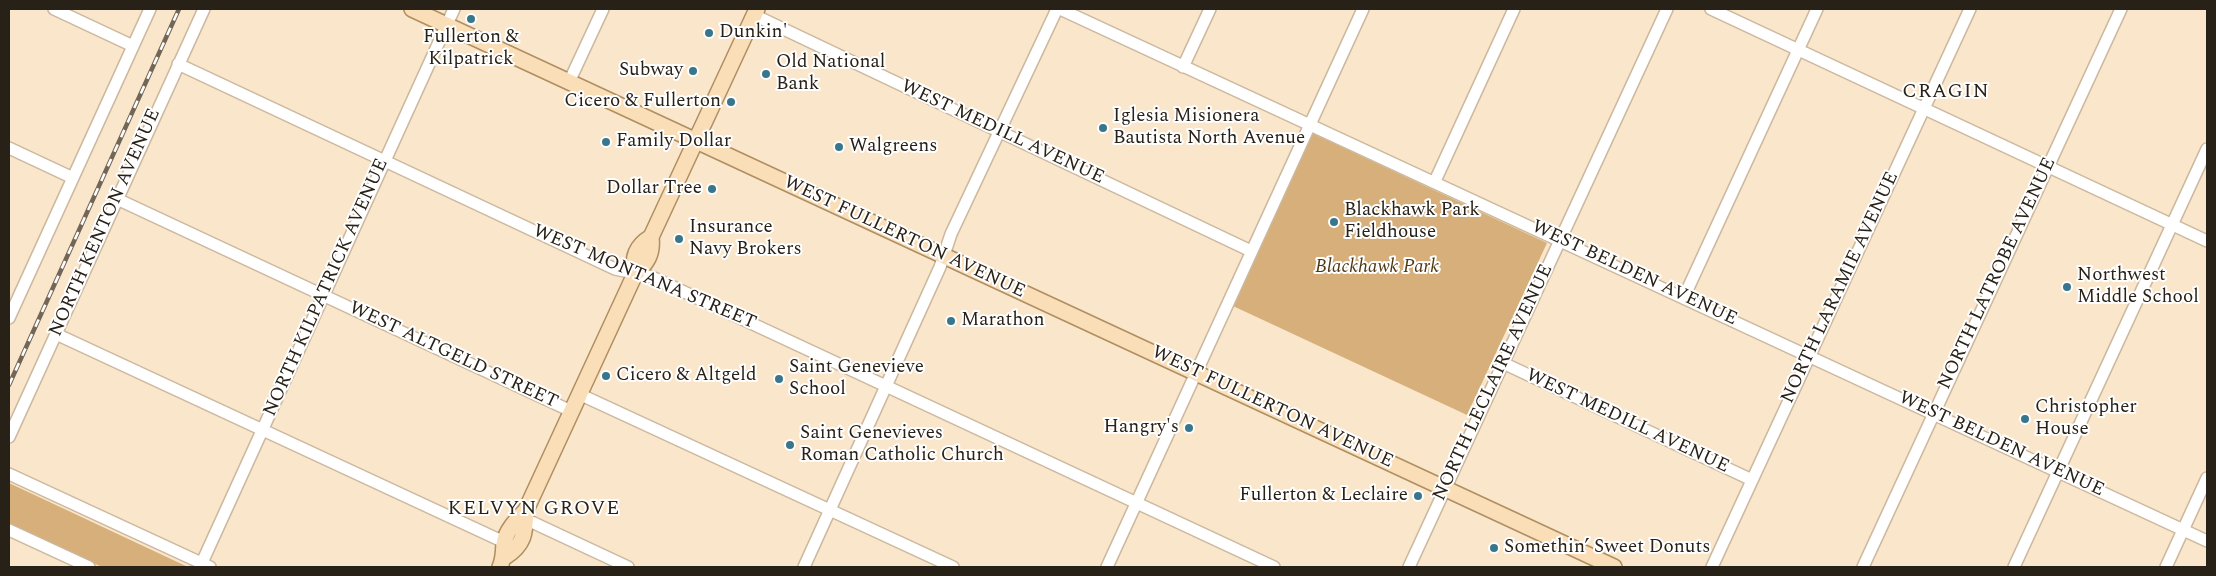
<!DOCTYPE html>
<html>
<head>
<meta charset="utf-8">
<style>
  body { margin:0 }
  #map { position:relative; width:2216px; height:576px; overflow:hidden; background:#fae6cb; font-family:Spectral,serif }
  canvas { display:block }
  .frame { position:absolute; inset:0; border:10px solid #282117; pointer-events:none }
</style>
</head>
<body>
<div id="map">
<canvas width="2216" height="576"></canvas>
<div class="frame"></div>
</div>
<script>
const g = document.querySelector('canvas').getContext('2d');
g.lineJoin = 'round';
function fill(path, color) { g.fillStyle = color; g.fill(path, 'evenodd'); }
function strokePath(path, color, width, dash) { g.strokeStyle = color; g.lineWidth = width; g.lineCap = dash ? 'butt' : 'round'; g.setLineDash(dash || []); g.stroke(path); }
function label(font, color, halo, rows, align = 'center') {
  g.font = font + ' Spectral,serif'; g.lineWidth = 4; g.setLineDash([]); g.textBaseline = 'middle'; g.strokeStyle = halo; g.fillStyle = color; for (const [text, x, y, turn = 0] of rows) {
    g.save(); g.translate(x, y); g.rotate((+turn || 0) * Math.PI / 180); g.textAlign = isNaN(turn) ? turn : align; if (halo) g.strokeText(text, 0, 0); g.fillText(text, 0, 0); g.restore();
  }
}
fill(new Path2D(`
  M1312,133L1547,243L1467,415L1233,306Z
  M9,483L188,567H102L9,524Z`), '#d6af7a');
const minor = new Path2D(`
  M54,9L133,46
  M1060,9L2207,541
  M1711,9L2207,241
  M754,15L1251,251
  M178,64L615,269L652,277L1274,567
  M1183,67L1210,9
  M569,82L603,9
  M9,148L73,178
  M1435,181L1514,9
  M117,199L571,411
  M1684,297L1817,9
  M9,318L150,9
  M56,334L504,542
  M1503,363L1752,480
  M579,394L953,567
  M9,437L204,9
  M9,474L210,567
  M521,517L628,567
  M9,530L89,567
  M200,567L454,9
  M804,567L940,267L951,234L1057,9
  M1107,567L1363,9
  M1409,567L1667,9
  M1712,567L1970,9
  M1863,567L2121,9
  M2014,567L2207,149
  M2166,567L2207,478`);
const major = new Path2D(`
  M412,9L1614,567
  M635,274C632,257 636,246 651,237
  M505,557C525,544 525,533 526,510
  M500,567C504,558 503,553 504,544C505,531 518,518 526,510L635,274C647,263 653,254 651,237L757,9`);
strokePath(minor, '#ccb89e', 14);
strokePath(major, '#af8e60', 18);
strokePath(minor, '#fff', 11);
strokePath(major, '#fadeb8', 15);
const rail = new Path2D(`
  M9,385L179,9`);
strokePath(rail, '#726757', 4.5);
strokePath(rail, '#fff', 2.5, [8]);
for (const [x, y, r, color] of [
  [471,19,5,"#38768c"],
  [709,33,5,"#38768c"],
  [693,71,5,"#38768c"],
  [766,74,5,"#38768c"],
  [731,102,5,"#38768c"],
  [1103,128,5,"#38768c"],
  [606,142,5,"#38768c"],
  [839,147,5,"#38768c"],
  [712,189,5,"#38768c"],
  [1334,222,5,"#38768c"],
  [679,239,5,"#38768c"],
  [2067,287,5,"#38768c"],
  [951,321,5,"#38768c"],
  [606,376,5,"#38768c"],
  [779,379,5,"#38768c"],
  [2025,419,5,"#38768c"],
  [1189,428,5,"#38768c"],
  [790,445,5,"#38768c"],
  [1418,496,5,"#38768c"],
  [1494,548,5,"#38768c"]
]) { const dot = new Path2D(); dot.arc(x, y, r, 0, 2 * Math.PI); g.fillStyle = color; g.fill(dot); strokePath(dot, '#fff', 2); }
label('19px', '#282117', '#fff', [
  ["Dunkin'",719,33],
  ["Fullerton &",471,38,"center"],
  ["Kilpatrick",471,60,"center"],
  ["Old National",776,63],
  ["Bank",776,85],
  ["Subway",683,71,"right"],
  ["Cicero & Fullerton",721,102,"right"],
  ["Iglesia Misionera",1113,117],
  ["Bautista North Avenue",1113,139],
  ["Family Dollar",616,142],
  ["Walgreens",849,147],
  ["Dollar Tree",702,189,"right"],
  ["Blackhawk Park",1344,211],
  ["Fieldhouse",1344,233],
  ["Insurance",689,228],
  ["Navy Brokers",689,250],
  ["Northwest",2077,276],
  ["Middle School",2077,298],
  ["Marathon",961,321],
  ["Saint Genevieve",789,368],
  ["School",789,390],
  ["Cicero & Altgeld",616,376],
  ["Christopher",2035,408],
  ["House",2035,430],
  ["Hangry's",1179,428,"right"],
  ["Saint Genevieves",800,434],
  ["Roman Catholic Church",800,456],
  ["Fullerton & Leclaire",1408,496,"right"],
  ["Somethin’ Sweet Donuts",1504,548]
], 'left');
label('19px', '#282117', '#fff', [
  ["WEST MEDILL AVENUE",1002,133,25],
  ["NORTH KENTON AVENUE",106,223,-66],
  ["WEST FULLERTON AVENUE",904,238,25],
  ["WEST BELDEN AVENUE",1634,274,25],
  ["NORTH LATROBE AVENUE",1998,274,-65],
  ["WEST MONTANA STREET",644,278,23],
  ["NORTH KILPATRICK AVENUE",327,288,-66],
  ["NORTH LARAMIE AVENUE",1841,288,-65],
  ["WEST ALTGELD STREET",453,356,25],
  ["NORTH LECLAIRE AVENUE",1494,383,-65],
  ["WEST FULLERTON AVENUE",1272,408,25],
  ["WEST MEDILL AVENUE",1627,422,25],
  ["WEST BELDEN AVENUE",2001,445,25]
]);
label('italic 19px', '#4f3714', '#fff', [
  ["Blackhawk Park",1377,268]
]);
g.letterSpacing = '1px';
label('20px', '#282117', '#fff', [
  ["CRAGIN",1946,93],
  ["KELVYN GROVE",534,510]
]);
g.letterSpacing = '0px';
</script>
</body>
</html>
